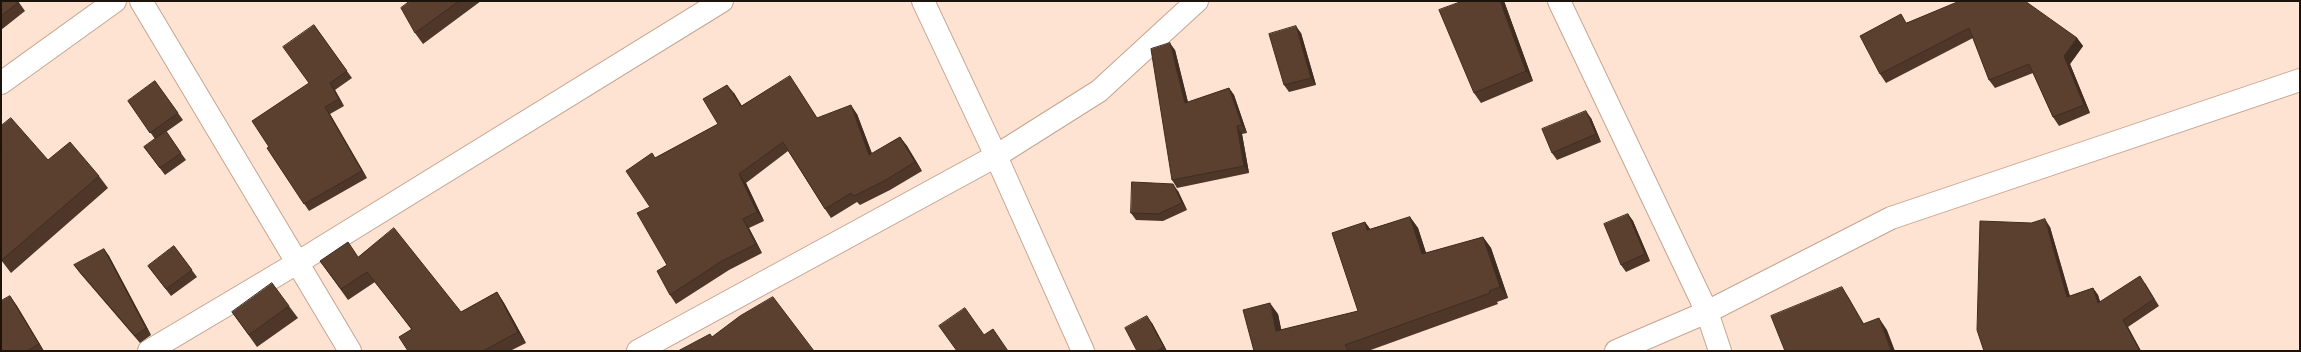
<!DOCTYPE html>
<html>
<head>
<meta charset="utf-8">
<style>
  body { margin:0 }
  #map { position:relative; width:2301px; height:352px; overflow:hidden; background:#fee3d2; font-family:"Exo 2",sans-serif }
  canvas { display:block }
  .frame { position:absolute; inset:0; border:2px solid #1e130b; pointer-events:none }
</style>
</head>
<body>
<div id="map">
<canvas width="2301" height="352"></canvas>
<div class="frame"></div>
</div>
<script>
const g = document.querySelector('canvas').getContext('2d');
g.lineJoin = 'round';
function strokePath(path, color, width, dash) { g.strokeStyle = color; g.lineWidth = width; g.lineCap = dash ? 'butt' : 'round'; g.setLineDash(dash || []); g.stroke(path); }
function fill(path, color) { g.fillStyle = color; g.fill(path, 'evenodd'); }
const minor = new Path2D(`
  M141,1L350,351
  M923,1L996,156L1083,351
  M1559,1L1707,312L1720,351
  M1,83L115,1
  M149,351L297,263L722,1
  M638,351L996,156L1099,91L1197,1
  M1616,351L1707,312L1891,218L2300,80`);
strokePath(minor, '#c5a591', 24);
strokePath(minor, '#fff', 22);
fill(new Path2D(`
  M1,1H18L25,11L1,30Z
  M410,1H481L423,44L415,33Z
  M1504,1L1533,81L1481,103L1474,93Z
  M1907,22L2077,38L2083,46L2070,64L2090,113L2059,126L2053,117L2033,73L1995,88L1989,80L1973,38L1886,83L1880,74Z
  M314,25L352,78L335,90L344,106L330,114L367,178L309,211L267,148L269,147L309,83Z
  M1301,33L1316,85L1289,92L1284,85Z
  M1175,50L1188,102L1229,88L1234,95L1247,133L1242,134L1249,173L1177,188L1172,180Z
  M155,81L183,120L166,132L186,160L165,175L144,147L155,139L128,101Z
  M796,85L817,118L857,114L872,154L900,137L907,146L922,171L890,190L860,205L857,202L831,218L825,209L788,151L746,183L764,221L749,228L762,253L729,270L676,304L670,295L667,265L650,207L655,158L718,124L734,93L742,106Z
  M1591,118L1601,142L1557,160L1552,153Z
  M1,126L48,160L99,176L108,188L11,273L1,260Z
  M1178,191L1187,210L1163,221L1136,220L1131,213Z
  M1628,214L1633,221L1650,261L1626,272L1621,265Z
  M1410,217L1418,228L1426,253L1483,237L1491,248L1508,298L1497,302L1498,304L1368,351H1254L1278,314L1281,330L1358,311L1365,222L1370,229Z
  M2050,227L2070,296L2093,288L2098,295L2100,302L2145,283L2159,306L2128,327L2141,351H1984Z
  M174,246L197,277L171,296L148,266Z
  M104,249L109,256L151,335L140,343L79,272L74,265Z
  M358,257L461,312L497,292L504,303L526,343L510,351H408L411,329L375,282L348,300L320,261Z
  M10,296L17,306L44,351H1Z
  M289,306L298,318L257,347L232,312Z
  M1152,323L1167,351H1137Z`), '#4e3728');
fill(new Path2D(`
  M1500,1H1504L1533,81L1526,71Z
  M1296,26L1301,33L1316,85L1311,78Z
  M2077,38L2083,46L2070,64L2090,113L2084,105L2064,56Z
  M1170,43L1175,50L1190,111L1185,103Z
  M330,83L335,90L344,106L339,99Z
  M727,85L734,93L747,115Z
  M1229,88L1234,95L1247,133L1242,125Z
  M851,105L857,114L876,164L869,155Z
  M325,107L330,114L367,178L362,171Z
  M1586,111L1591,118L1601,142L1596,134Z
  M1237,126L1242,134L1249,173L1244,166Z
  M900,137L907,146L922,171L915,162Z
  M739,174L746,183L764,221L757,212Z
  M1173,184L1178,191L1187,210L1182,203Z
  M1628,214L1633,221L1650,261L1645,254Z
  M1410,217L1418,228L1430,265L1422,254Z
  M743,219L749,228L762,253L756,244Z
  M2045,219L2050,227L2072,304L2067,297Z
  M1365,222L1373,233L1367,230Z
  M1483,237L1491,248L1508,298L1500,287Z
  M104,249L109,256L151,335L146,328Z
  M1842,287L1849,298L1871,336L1863,324Z
  M2093,288L2098,295L2103,310L2098,303Z
  M497,292L504,303L526,343L518,332Z
  M10,296L17,306L44,351L39,344Z
  M1270,303L1278,314L1284,342L1276,331Z
  M1147,316L1152,323L1167,351L1164,347Z
  M1879,318L1887,330L1895,351H1891Z
  M2123,320L2128,327L2141,351H2140Z`), '#402d21');
const building = new Path2D(`
  M1,1H18L19,2L1,16Z
  M410,1H459L415,33L401,8Z
  M1463,1H1500L1526,71L1474,93L1439,10Z
  M1960,1H2025L2077,38L2064,56L2084,105L2053,117L2029,64L1989,80L1969,28L1880,74L1860,36L1901,14L1906,23Z
  M314,25L347,71L330,83L339,99L325,107L362,171L304,204L267,148L269,147L252,121L309,83L283,47Z
  M1296,26L1311,78L1284,85L1269,34Z
  M1170,43L1185,103L1229,88L1242,125L1237,126L1244,166L1172,180L1151,49Z
  M790,76L817,118L851,105L869,155L900,137L915,162L884,181L854,196L851,193L825,209L783,142L739,174L757,212L743,219L756,244L722,261L670,295L657,271L667,265L637,213L650,207L626,171L652,153L655,158L718,124L703,99L727,85L741,106Z
  M155,81L178,113L150,133L128,101Z
  M1586,111L1596,134L1552,153L1542,129Z
  M11,118L48,160L70,142L99,176L2,260L1,259V151H2L1,149V126Z
  M166,131L181,153L160,168L144,147Z
  M1132,182L1173,184L1182,203L1158,214L1131,213Z
  M1628,214L1645,254L1621,265L1604,224Z
  M1410,217L1422,254L1483,237L1500,287L1489,291L1490,293L1345,345L1348,351H1254L1243,310L1270,303L1276,331L1358,311L1332,233L1365,222L1367,230Z
  M2045,219L2067,297L2093,288L2098,303L2140,276L2154,299L2123,320L2140,351H1984L1977,330L1980,221L2031,223Z
  M394,228L461,312L497,292L518,332L483,351H408L399,337L412,329L367,272L341,289L320,261L348,242L358,257Z
  M174,246L192,270L166,289L148,266Z
  M104,249L146,328L135,336L74,265Z
  M272,283L289,306L249,335L232,312Z
  M1842,287L1863,324L1879,318L1891,351H1785L1771,316Z
  M10,296L39,344L27,351H1V301Z
  M773,297L814,351H678L710,334L712,337L740,316Z
  M965,308L984,335L993,329L1008,351H957L939,326Z
  M1147,316L1164,347L1157,351H1137L1125,328Z`);
fill(building, '#5b402f');
strokePath(building, '#402d21', 1);
</script>
</body>
</html>
